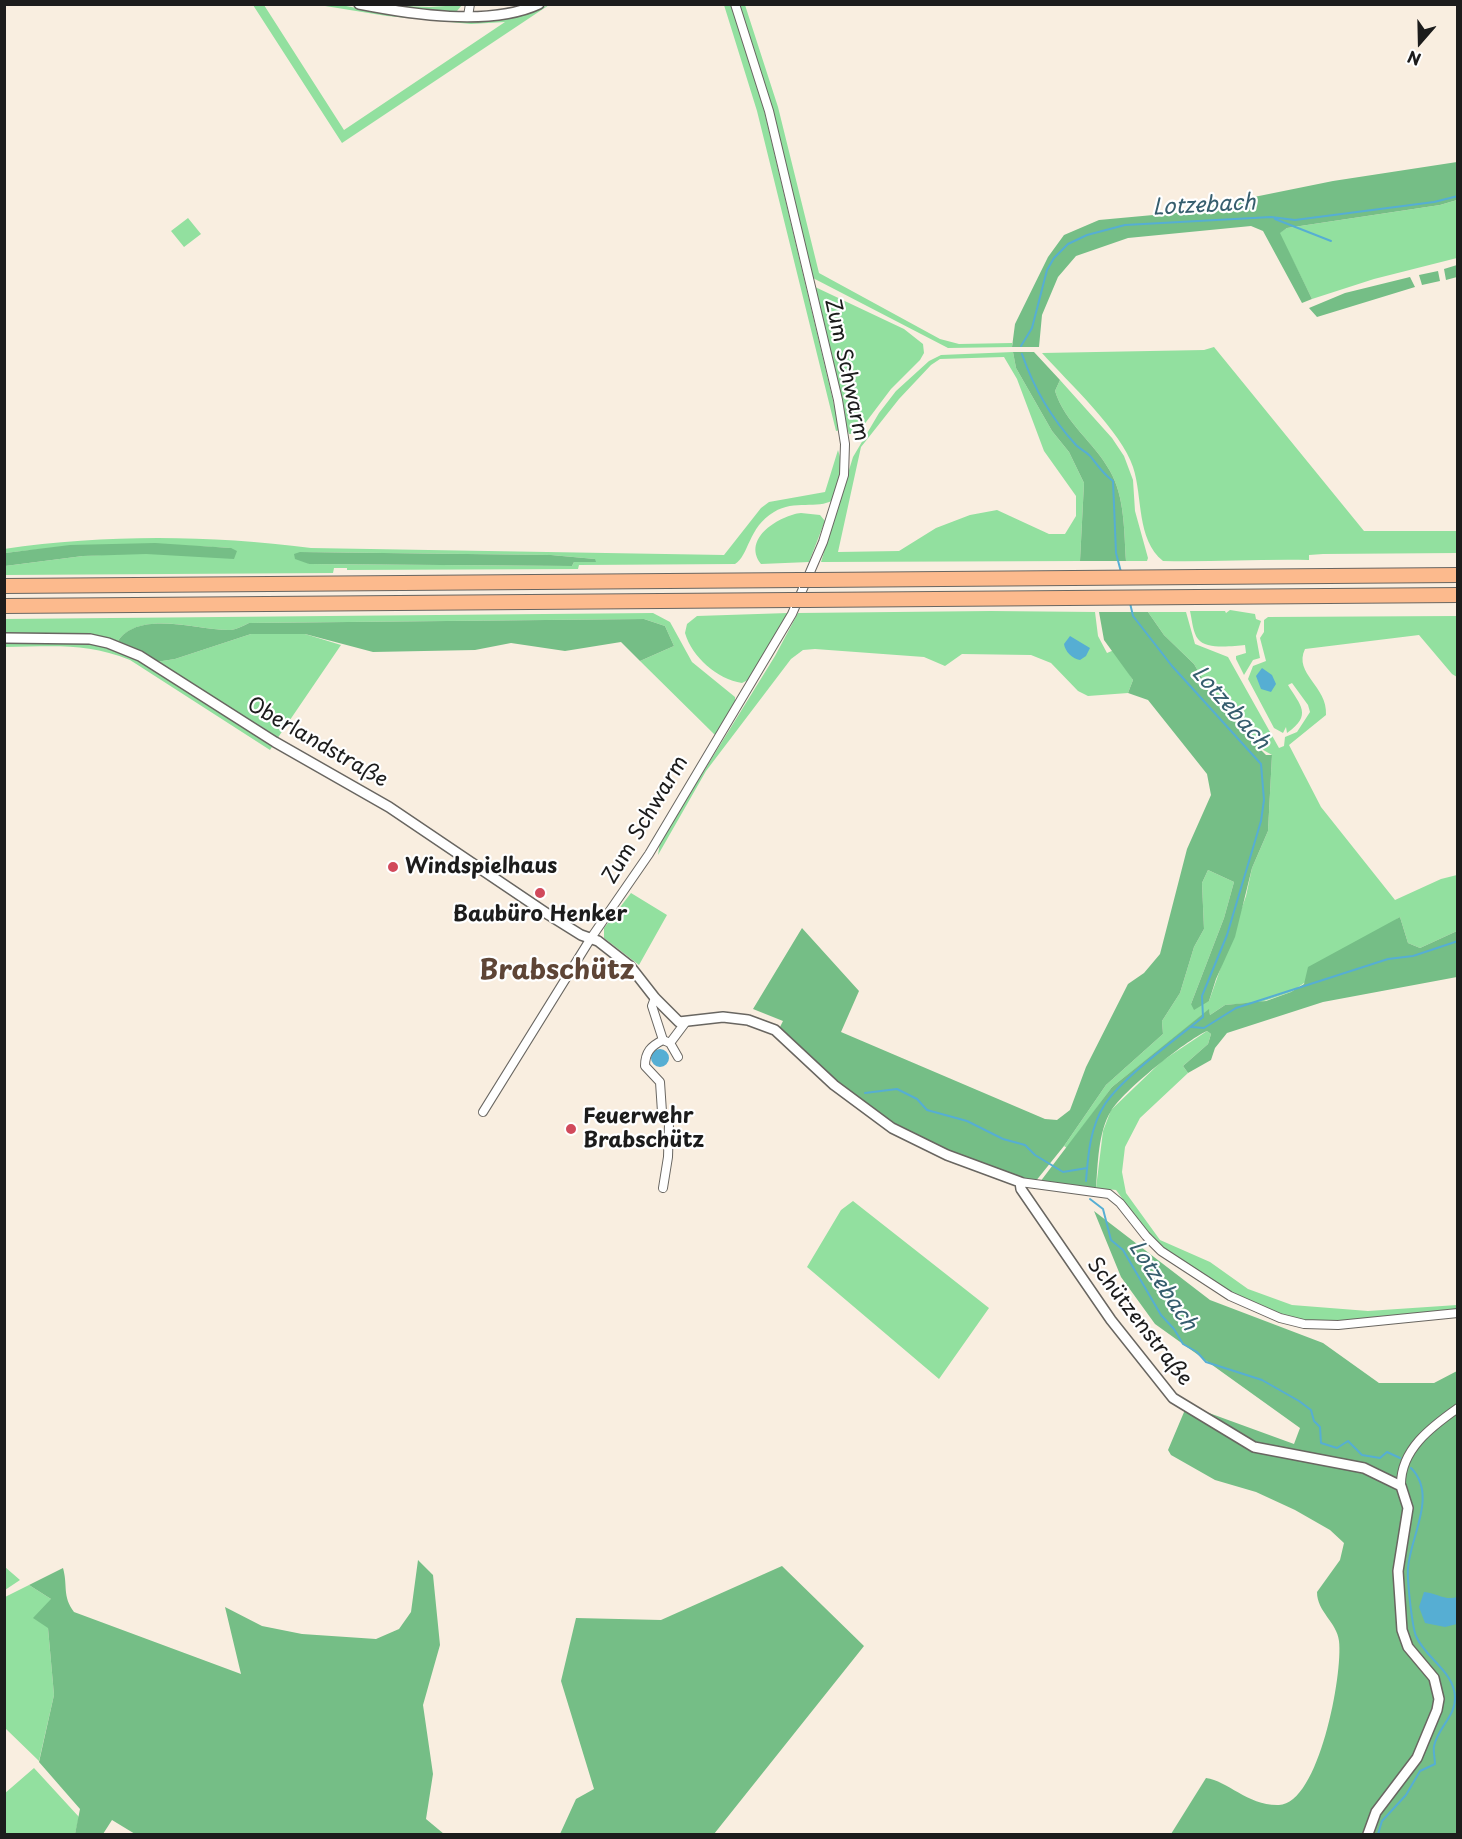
<!DOCTYPE html>
<html>
<head>
<meta charset="utf-8">
<style>
  body { margin:0 }
  #map { position:relative; width:1462px; height:1839px; overflow:hidden; background:#f9eee0; font-family:"Playpen Sans",sans-serif }
  canvas { display:block }
  .frame { position:absolute; inset:0; border:6px solid #1c1c1c; pointer-events:none }
  .north { position:absolute; left:1390px; top:12px; width:60px; height:60px; -webkit-text-stroke:4px #fff; paint-order:stroke; rotate:200deg; font-size:16px; font-weight:700; line-height:24px; text-align:center; color:#1c1c1c }
  .north::after { content:''; display:block; margin:auto; width:21px; height:27px; background:#1c1c1c; clip-path:polygon(50% 0,100% 100%,50% 72%,0 100%) }
</style>
</head>
<body>
<div id="map">
<canvas width="1462" height="1839"></canvas>
<div class="frame"></div>
<div class="north">N</div>
</div>
<script>
const g = document.querySelector('canvas').getContext('2d');
g.lineJoin = 'round';
function fill(path, color) { g.fillStyle = color; g.fill(path, 'evenodd'); }
function strokePath(path, color, width, dash) { g.strokeStyle = color; g.lineWidth = width; g.lineCap = dash ? 'butt' : 'round'; g.setLineDash(dash || []); g.stroke(path); }
function label(font, color, halo, rows, align = 'center') {
  g.font = font + ' "Playpen Sans",sans-serif'; g.lineWidth = 4.5; g.setLineDash([]); g.textBaseline = 'middle'; g.strokeStyle = halo; g.fillStyle = color; for (const [text, x, y, turn = 0] of rows) {
    g.save(); g.translate(x, y); g.rotate((+turn || 0) * Math.PI / 180); g.textAlign = isNaN(turn) ? turn : align; if (halo) g.strokeText(text, 0, 0); g.fillText(text, 0, 0); g.restore();
  }
}
fill(new Path2D(`
  M253,5H264L344,130L505,22L471,24L387,16L319,5H341L387,14L464,19L466,22L474,19L522,15L549,5L342,143Z
  M379,5L429,7L462,5L457,11L451,12Z
  M724,5H731L764,110L840,430L836,431L757,111Z
  M738,5H745L778,107L819,273L940,339L959,344L1012,343V347L948,348L811,277Z
  M1457,200V258L1374,279L1312,299L1279,233L1287,228L1440,205Z
  M188,218L201,234L184,247L171,231Z
  M813,286L904,329L923,344L924,353L920,360L891,389L857,434H849L847,428Z
  M1214,347L1364,531H1457V553L1323,554L1309,555V560C1260,559 1212,562 1163,561C1136,539 1143,497 1133,467C1122,432 1068,382 1042,353L1204,350Z
  M1013,352L1016,368L1052,431L1069,452L1084,483L1080,561L821,562L853,457L879,413L896,391L929,361L941,355ZM1004,357L1017,379L1044,451L1076,496V516L1065,534H1049L997,510L970,515L936,528L899,551L838,552L861,447L899,399L931,365L940,359Z
  M1060,380L1112,438L1124,456L1133,480L1135,511L1148,558L1147,561H1126C1124,532 1125,497 1110,471C1094,442 1065,423 1055,391Z
  M838,450C844,466 838,483 833,500C817,510 795,499 774,512C748,527 749,556 735,564L579,565L578,569L347,570V568H334L333,573L5,575V566L83,556L231,548C154,543 81,544 5,553L4,549C106,534 210,535 311,548L724,555L761,508L769,502L825,492ZM300,552L551,555L595,559V561L574,562L572,566L309,564Z
  M801,513L820,515L825,521L809,562L761,564C741,538 781,515 801,513Z
  M1230,610L1255,614L1256,619L1261,621L1256,636L1260,658L1253,660L1244,675L1236,659V656L1246,653L1245,645C1233,646 1206,650 1198,639C1193,633 1192,620 1190,611H1225L1226,613Z
  M991,611L1095,612L1098,636L1107,653L1114,650L1133,680L1128,693L1088,696L1078,691L1051,663L1031,655L962,654L945,666L924,657L815,649L803,650L791,659L706,771L658,855L660,842L775,656L798,613Z
  M1148,612H1186L1195,644L1228,657L1279,748L1284,746L1285,737L1297,732L1310,712L1308,705L1292,683L1288,685C1300,705 1313,715 1287,733L1286,727L1283,733L1274,728L1248,679L1253,666L1266,661L1260,638L1264,632V620L1268,617L1457,616V677L1452,674L1419,635L1305,649C1293,674 1328,686 1326,715L1289,745L1321,807L1395,900L1441,879L1457,875V931L1420,948L1408,943L1400,917L1291,992L1261,1002L1225,1005L1210,1015L1209,1010L1112,1087L1067,1148L1064,1146L1106,1085L1163,1034L1162,1021L1180,993L1194,947L1204,929L1202,883L1208,870L1234,882L1224,918L1191,1004L1209,1001L1246,896L1252,868L1268,831L1272,755L1258,747L1237,716L1208,688L1194,664L1164,635Z
  M653,613L670,622L692,662L735,697V703L715,735L640,661L674,646L665,626L644,619L249,623C243,626 237,629 231,630C199,631 141,609 118,641L79,633H5L4,619Z
  M788,613L750,679L742,683C717,679 692,657 685,633L687,624L697,616Z
  M251,634H305L341,645L277,739L156,662L175,659Z
  M4,641L90,642L125,652L274,744L270,750L130,660C85,642 51,647 5,647Z
  M631,893L667,915L639,965L604,938V928Z
  M1207,1031L1211,1034L1208,1044L1183,1066L1188,1073L1140,1118L1125,1147L1122,1172L1126,1193L1160,1240L1210,1262L1248,1289L1292,1305L1368,1311L1457,1305V1310L1336,1322L1302,1320L1278,1314L1231,1293L1163,1248L1147,1233L1116,1190L1096,1188L1103,1131L1111,1110L1162,1061Z
  M853,1201L989,1308L939,1379L807,1267L841,1210Z
  M5,1567L20,1580L5,1590Z
  M29,1585L51,1599L48,1628L54,1695L39,1761L5,1728V1597Z
  M34,1768L79,1817L75,1834H5L4,1794Z`), '#92e09f');
fill(new Path2D(`
  M1457,162V200L1440,205L1287,228L1280,233L1312,299L1302,303L1263,231L1251,226L1128,238L1076,256L1058,277L1042,315L1039,347H1012L1015,324L1048,257L1064,235L1099,220L1175,213L1333,181Z
  M1457,265V277L1446,280L1444,269Z
  M1438,271L1440,281L1422,285L1419,275Z
  M1410,277L1415,287L1317,317L1309,308L1345,293Z
  M1013,352H1034L1060,380L1055,391C1065,423 1094,442 1110,471C1125,497 1124,532 1126,561H1080L1084,483L1069,452L1052,431L1016,368Z
  M155,543L231,548L237,551L234,559L146,554L83,556L5,566V553L70,545Z
  M300,552L551,555L595,559L596,562H574L572,566L309,564L295,559L294,554Z
  M1099,612H1148L1164,635L1194,664L1208,688L1237,716L1258,747L1266,755H1272L1268,831L1252,868L1235,937L1216,979L1209,1001L1194,1010L1191,1004L1224,918L1234,882L1208,870L1202,883L1204,929L1194,947L1180,993L1162,1021L1163,1034L1106,1085L1064,1146L1035,1182C991,1168 929,1149 891,1123C850,1096 814,1062 779,1029L783,1021L753,1009L802,928L859,991L841,1032L1045,1119L1057,1120L1070,1110L1086,1067L1128,984L1144,973L1160,954L1187,849L1211,795L1207,774L1148,700L1128,693L1133,680L1104,640Z
  M644,619L665,626L674,646L640,661L621,642L565,651L511,643L475,650L373,652L305,634H251L175,659L156,662L118,641C140,609 199,631 231,630C237,629 243,626 249,623Z
  M1400,917L1408,943L1420,948L1457,931V977L1323,1002L1227,1033L1215,1048L1211,1060L1188,1073L1183,1066L1208,1044L1211,1034L1207,1031C1185,1041 1123,1091 1111,1111C1098,1132 1098,1164 1096,1188L1040,1182L1112,1087L1209,1009L1210,1015L1225,1005L1266,1001L1291,992L1304,984L1308,967Z
  M1094,1211L1210,1300L1323,1343L1379,1383H1434L1457,1371V1834H1171L1206,1778C1228,1781 1248,1806 1279,1805C1319,1804 1343,1674 1339,1641C1337,1622 1317,1612 1317,1592L1340,1560L1344,1543L1330,1530L1295,1510L1256,1492L1215,1480L1171,1455L1168,1450L1187,1405L1294,1444L1300,1428L1155,1324L1121,1277Z
  M418,1560L433,1575L440,1645L423,1705L433,1774L426,1819L444,1834H135L112,1820L103,1834H75L80,1809L39,1762L54,1695L48,1628L33,1618L51,1599L29,1585L63,1568C68,1586 62,1596 74,1612L241,1674L225,1607L262,1626L302,1634L376,1639L399,1629L411,1612Z
  M782,1566L864,1646L714,1834H560L576,1799L594,1789L561,1681L576,1618L661,1620Z`), '#75be86');
fill(new Path2D(`
  M1070,636L1090,648L1086,656L1080,660C1072,659 1065,651 1064,644Z
  M1262,668L1272,675L1276,684L1271,692L1261,689L1256,676Z
  M651 1058a9 9 0 1 1 18 0a9 9 0 1 1-18 0Z
  M1424,1592C1436,1593 1446,1601 1457,1597V1624L1445,1627L1425,1623L1419,1607Z`), '#56aed3');
strokePath(new Path2D(`
  M1275,219L1331,241
  M1021,346L1032,328L1047,270L1054,258L1068,244L1087,235L1125,225L1271,217L1295,220L1434,202L1458,196
  M1022,354C1034,389 1051,418 1076,445C1081,450 1087,452 1091,457C1098,466 1103,474 1113,481L1116,553L1121,572
  M1192,1027L1204,1028L1236,1008L1388,959L1413,956L1458,941
  M865,1093L897,1089L917,1099L927,1110L967,1121L1003,1139L1025,1145L1035,1155L1063,1172L1087,1168
  M1086,1181C1088,1155 1090,1127 1105,1104C1123,1077 1176,1039 1203,1017L1202,996L1227,935L1261,821L1264,800L1261,764L1172,666L1133,616L1130,603
  M1090,1199L1103,1209L1111,1240L1123,1250L1161,1315L1174,1329L1183,1344L1197,1352L1206,1362L1262,1380L1299,1401L1311,1410L1314,1421L1320,1427L1321,1443L1337,1448L1348,1441L1362,1455L1380,1458L1387,1452L1400,1458
  M1378,1834L1382,1821L1406,1795L1420,1771L1435,1764C1435,1759 1433,1751 1434,1746C1438,1727 1456,1716 1455,1697C1454,1671 1425,1658 1416,1636C1412,1626 1407,1580 1408,1568C1410,1537 1438,1495 1411,1468`), '#56aed3', 2);
const minor = new Path2D(`
  M468,16L470,4
  M655,998L652,1006L663,1040L670,1043L685,1023
  M670,1043L678,1057
  M483,1112L591,938L649,854L792,614L823,542L844,475L845,444L838,400L769,111L735,4
  M1020,1182L1109,1194L1120,1203L1146,1236L1161,1251L1230,1296L1280,1318L1304,1324L1338,1325L1458,1313
  M663,1188L668,1157L669,1124L662,1112L660,1082L645,1066C645,1052 651,1046 663,1040
  M1401,1486C1400,1450 1431,1427 1458,1408`);
const tertiary = new Path2D(`
  M359,4C410,14 490,27 539,4
  M4,638L90,639L108,643L140,656L275,742L389,807L549,915L581,935L598,941L630,966L655,998L679,1022L723,1017L748,1020L775,1030L834,1085L892,1128L947,1155L1020,1182L1021,1189L1111,1320L1173,1398L1254,1447L1364,1468L1401,1486L1408,1508L1398,1571L1402,1630L1408,1647L1434,1678L1439,1699L1437,1710L1417,1758L1376,1812L1368,1834`);
const motorway = new Path2D(`
  M815,580L1458,575
  M4,586L800,580
  M806,600L1458,595
  M4,606L792,600`);
strokePath(minor, '#696661', 10);
strokePath(tertiary, '#696661', 12);
strokePath(motorway, '#696661', 16);
strokePath(minor, '#fff', 8);
strokePath(tertiary, '#fff', 9);
strokePath(motorway, '#fcba8d', 14);
const motorwayBridge = new Path2D(`
  M800,580H815
  M792,600H806`);
strokePath(motorwayBridge, '#696661', 16, []);
strokePath(motorwayBridge, '#fcba8d', 14);
for (const [x, y, r, color] of [
  [393,867,6,"#d1495b"],
  [540,893,6,"#d1495b"],
  [571,1129,6,"#d1495b"]
]) { const dot = new Path2D(); dot.arc(x, y, r, 0, 2 * Math.PI); g.fillStyle = color; g.fill(dot); strokePath(dot, '#fff', 2); }
label('21px', '#1c1c1c', '#fff', [
  ["Zum Schwarm",846,370,78],
  ["Oberlandstraße",317,743,30],
  ["Zum Schwarm",646,820,-59],
  ["Schützenstraße",1139,1322,52]
]);
label('bold 21px', '#1c1c1c', '#fff', [
  ["Windspielhaus",405,867],
  ["Baubüro Henker",540,915,"center"],
  ["Feuerwehr",583,1117],
  ["Brabschütz",583,1141]
], 'left');
label('italic 22px', '#365e6e', '#fff', [
  ["Lotzebach",1204,206,-3],
  ["Lotzebach",1230,708,48],
  ["Lotzebach",1162,1286,56]
]);
label('bold 27px', '#5e4536', '#fff', [
  ["Brabschütz",557,972]
]);
</script>
</body>
</html>
